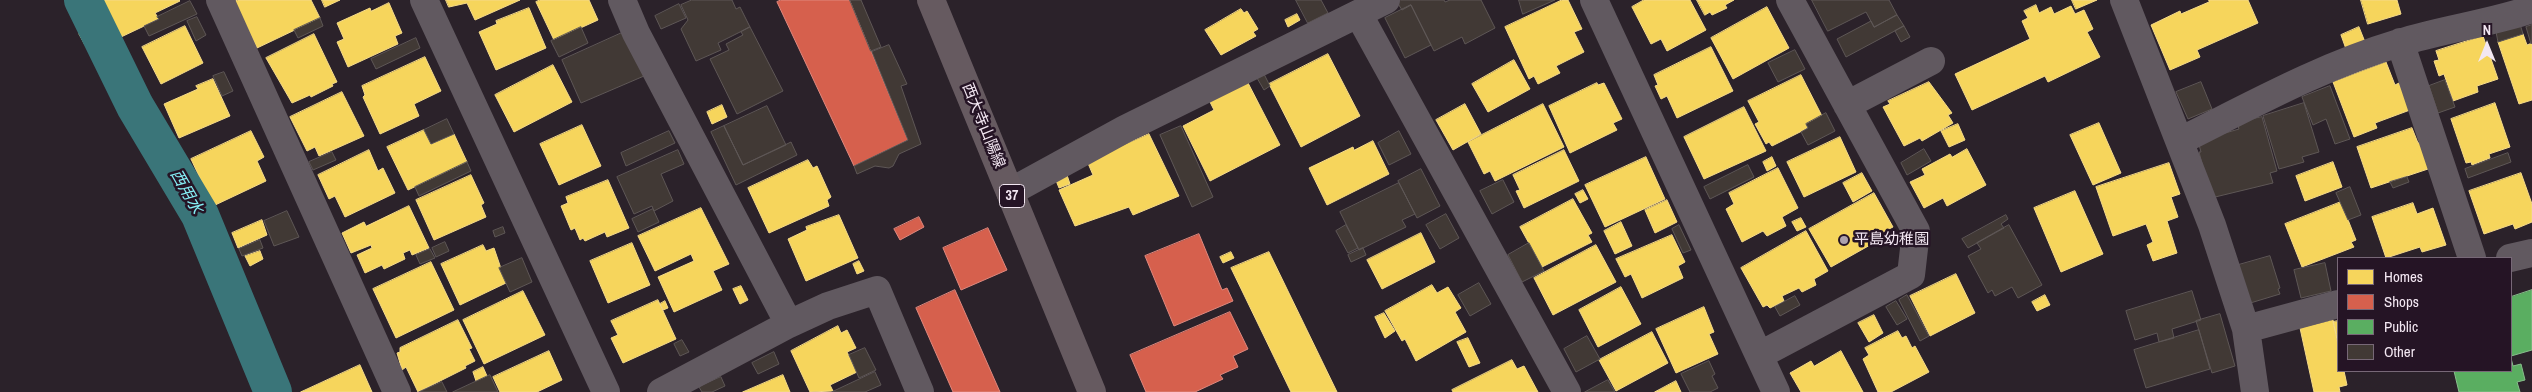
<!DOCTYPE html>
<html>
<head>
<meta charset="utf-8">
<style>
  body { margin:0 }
  #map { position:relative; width:2532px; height:392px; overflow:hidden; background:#2b222a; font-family:"Archivo Narrow",sans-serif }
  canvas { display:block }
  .legend { position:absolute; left:2337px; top:257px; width:175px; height:115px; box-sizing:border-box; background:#251425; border:1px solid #776877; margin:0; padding:6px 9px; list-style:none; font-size:15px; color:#f3e7f2 }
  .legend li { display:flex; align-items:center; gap:10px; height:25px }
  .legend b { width:25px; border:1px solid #776877 }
  .north { position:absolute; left:2462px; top:20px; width:50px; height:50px; -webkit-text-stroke:4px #251425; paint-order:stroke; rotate:0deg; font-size:14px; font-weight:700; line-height:20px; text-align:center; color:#f3e7f2 }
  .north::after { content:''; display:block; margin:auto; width:18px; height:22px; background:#f3e7f2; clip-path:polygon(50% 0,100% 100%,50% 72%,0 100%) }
</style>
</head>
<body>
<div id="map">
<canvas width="2532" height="392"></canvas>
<ul class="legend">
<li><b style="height:14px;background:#f6d55c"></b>Homes</li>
<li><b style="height:14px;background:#d6604d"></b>Shops</li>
<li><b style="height:14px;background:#5aae61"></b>Public</li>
<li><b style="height:14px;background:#413935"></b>Other</li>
</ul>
<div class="north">N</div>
</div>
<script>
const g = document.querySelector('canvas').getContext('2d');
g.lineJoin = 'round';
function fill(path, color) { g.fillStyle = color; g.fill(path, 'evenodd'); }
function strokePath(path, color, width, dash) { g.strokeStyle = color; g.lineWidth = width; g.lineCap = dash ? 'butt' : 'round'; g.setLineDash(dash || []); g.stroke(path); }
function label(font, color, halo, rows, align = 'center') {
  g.font = font + ' "Archivo Narrow","Noto Sans JP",sans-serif'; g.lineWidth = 5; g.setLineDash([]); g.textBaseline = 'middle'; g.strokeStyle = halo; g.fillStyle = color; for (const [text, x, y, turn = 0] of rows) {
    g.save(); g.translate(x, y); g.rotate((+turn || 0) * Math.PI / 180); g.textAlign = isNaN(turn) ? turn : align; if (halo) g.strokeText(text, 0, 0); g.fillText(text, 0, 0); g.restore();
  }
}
const homes = new Path2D(`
  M103,0H179L180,1L155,13L159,19L121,37Z
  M238,0H311L320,18L257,48L234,2Z
  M322,0H340L325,7Z
  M446,0H520L475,20L467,3L449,7Z
  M540,0H589L598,20L554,40L536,2Z
  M1562,0H1568L1582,29L1574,32L1584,52L1556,66L1560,73L1538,84L1534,76L1529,79L1505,27Z
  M1644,0H1690L1706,30L1667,51L1661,39L1651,44L1632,7Z
  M1697,0H1734L1725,5L1727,8L1712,15L1710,12L1705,15Z
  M2072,0H2097L2076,9Z
  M2209,0H2248L2258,23L2197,50L2200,57L2170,70L2151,25L2180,11L2181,14L2209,2Z
  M2361,0H2397L2401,14L2368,24Z
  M389,3L402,33L395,36L398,44L348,67L337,42L344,39L337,23L370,8L371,11Z
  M2036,5L2039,13L2051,7L2054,14L2071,6L2075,14L2084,10L2093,29L2087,32L2100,57L2048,82L2045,76L1972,110L1955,74L2030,39L2022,21L2028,18L2024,11Z
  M1767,7L1789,48L1733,79L1711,38Z
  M529,8L546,48L496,70L479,32L497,24L496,21Z
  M1241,9L1244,13L1247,11L1258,29L1253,32L1256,36L1221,55L1205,30Z
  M1297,14L1300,20L1288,27L1285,20Z
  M185,26L203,63L161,84L142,47Z
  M2359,27L2365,42L2346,49L2341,35Z
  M87,30L93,42L85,45L79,34Z
  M314,34L337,82L332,84L333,86L311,97L310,95L292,103L266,58Z
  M2523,34L2527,45L2532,43V100L2519,104L2498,42Z
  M2483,36L2498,79L2477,86L2478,92L2453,101L2444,74L2439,76L2434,61L2439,60L2436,51Z
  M1711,47L1733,91L1677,118L1667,96L1661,99L1655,86L1658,85L1654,75Z
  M1328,54L1360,116L1301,147L1269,84Z
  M425,57L441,91L414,104L419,116L380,134L363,97L365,95L362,86Z
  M1514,60L1530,89L1488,112L1472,84Z
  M2386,62L2395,85L2399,83L2410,110L2375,123L2377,128L2354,137L2333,82Z
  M553,65L572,102L514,132L495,95Z
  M1801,75L1822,116L1806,124L1808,128L1772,146L1769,142L1766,144L1755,124L1759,122L1748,101Z
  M213,79L230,116L179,138L164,104L198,89L196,86Z
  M1246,79L1280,145L1210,181L1183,126L1214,110L1208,98Z
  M1929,82L1952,113L1948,115L1953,123L1922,141L1920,138L1904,146L1883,107L1890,104L1888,101Z
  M1597,83L1598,85L1604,83L1622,119L1613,123L1617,130L1570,153L1549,106Z
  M342,92L364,136L319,156L315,147L307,151L290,117Z
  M2495,103L2510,147L2489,154L2490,158L2472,165L2471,162L2466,163L2451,119Z
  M1465,104L1481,134L1453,150L1436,120Z
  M1543,104L1564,147L1495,181L1490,171L1484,174L1468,142Z
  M722,105L727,117L712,124L707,112Z
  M1744,107L1766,151L1704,179L1684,137Z
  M2099,123L2121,173L2093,185L2070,135Z
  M1958,124L1965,140L1949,147L1941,131Z
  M582,125L601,166L559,185L540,144Z
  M2412,128L2418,143L2421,142L2431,168L2371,188L2357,147Z
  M424,130L431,144L454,134L467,162L408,190L387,147Z
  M251,131L264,157L257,161L266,181L213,206L191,159Z
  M1149,134L1179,196L1133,215L1129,207L1075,226L1059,190L1093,175L1087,161Z
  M1840,137L1856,172L1804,197L1787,162Z
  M1373,141L1389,174L1327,205L1309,168L1353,147L1354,150Z
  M1967,149L1986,185L1947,206L1943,198L1924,208L1910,182L1925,175L1922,169L1950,154L1952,157Z
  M369,150L378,171L383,168L395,193L345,217L335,196L329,199L318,175Z
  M1564,150L1579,181L1524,208L1516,191L1520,190L1513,175Z
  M1646,157L1665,199L1605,227L1585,185Z
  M1772,157L1776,166L1767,171L1763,162Z
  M808,160L813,168L817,166L831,197L827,200L829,206L769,233L748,188Z
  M2333,162L2342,187L2305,201L2296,176Z
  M2169,163L2180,194L2171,197L2178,217L2167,221L2177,253L2153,261L2147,245L2153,242L2146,224L2113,236L2096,187Z
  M1778,168L1798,208L1782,217L1786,226L1767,236L1763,231L1742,242L1726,209L1734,204L1729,193Z
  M1862,173L1872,191L1853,202L1843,183Z
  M2521,173L2532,204V222L2515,229L2513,224L2484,234L2469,191Z
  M471,175L484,203L481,205L486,217L434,240L416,200Z
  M1067,175L1070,184L1059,188L1055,178Z
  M608,180L629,228L607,237L605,232L585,241L583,238L580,240L575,228L571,230L561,206L568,203L566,197Z
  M1583,190L1588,199L1580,203L1575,194Z
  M2075,191L2103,254L2061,272L2034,208Z
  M1874,193L1893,227L1877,235L1879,240L1831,267L1809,229Z
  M1573,199L1592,233L1588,235L1592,242L1542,267L1520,227Z
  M1667,200L1677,222L1655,233L1645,210Z
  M2341,202L2356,240L2351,242L2354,247L2302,267L2285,224Z
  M2413,203L2417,214L2433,208L2446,245L2422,252L2420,247L2386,258L2372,217Z
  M409,206L429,248L412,255L410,250L403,253L405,259L384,269L382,265L365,273L357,255L372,248L371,245L351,253L342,233L364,222L366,226Z
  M701,208L729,264L713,271L722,290L674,312L658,277L694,261L691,254L655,271L638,236Z
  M839,215L858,258L806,281L788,239L807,230L806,227Z
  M1801,218L1806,227L1797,231L1792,222Z
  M262,220L267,235L238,248L232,233Z
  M1621,222L1632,246L1615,254L1604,231Z
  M1806,231L1828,271L1814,279L1816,285L1802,292L1799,288L1782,296L1784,301L1770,308L1767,305L1763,307L1741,268Z
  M1421,233L1435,262L1382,289L1367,260Z
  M1672,235L1685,262L1678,266L1683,278L1642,298L1631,274L1625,277L1616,259Z
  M632,243L650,285L608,303L590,261Z
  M483,245L486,251L494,248L506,283L460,305L441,264Z
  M1596,245L1616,282L1553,315L1534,278Z
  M260,251L263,259L250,266L245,256Z
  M1231,252L1234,258L1223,263L1220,257Z
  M1269,252L1337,392H1291L1231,268Z
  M859,261L864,271L857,274L853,264Z
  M431,262L454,310L396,338L373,289Z
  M1956,274L1975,313L1930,336L1910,296Z
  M1432,285L1437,293L1448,287L1461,308L1455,312L1466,332L1416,361L1405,339L1402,341L1385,311Z
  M741,286L748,300L740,304L733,289Z
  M1621,287L1641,324L1598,347L1579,310Z
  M523,291L545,335L484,364L463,320Z
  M2045,295L2050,305L2037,311L2032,302Z
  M658,300L676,339L623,363L611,338L618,335L611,321Z
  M665,301L668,308L663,310L660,304Z
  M1704,307L1714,332L1709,334L1718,354L1676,373L1656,329Z
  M1384,313L1395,331L1385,338L1375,317Z
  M1874,315L1883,333L1869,342L1858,323Z
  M458,320L472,348L469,349L475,361L465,366L466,368L418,392L406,367L402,370L397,353L400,352V348Z
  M2333,320L2338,345V371H2344L2347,385L2339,387L2340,392H2314L2300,328Z
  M2338,321V342L2333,322Z
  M838,326L841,333L847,330L856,348L847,352L857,372L830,385L833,391L810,392L791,351Z
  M1898,331L1902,338L1906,336L1912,348L1915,346L1929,372L1891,392H1878L1863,359L1869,355L1865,348Z
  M1652,332L1668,363L1616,391L1599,360Z
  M1468,338L1480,363L1469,367L1457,342Z
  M549,351L562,380L537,392H500L493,377Z
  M1841,351L1863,392H1801L1790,373L1811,361L1814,366Z
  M1512,360L1517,369L1524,366L1538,392H1453L1452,390Z
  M360,365L372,392H301Z
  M483,367L487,376L476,381L473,372Z
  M783,375L790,392H743Z
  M1676,381L1681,392H1655Z`);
fill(homes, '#f6d55c');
strokePath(homes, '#f5da89', 1);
const shops = new Path2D(`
  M781,0H850L908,140L854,166L777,2Z
  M919,217L924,227L900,240L894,229Z
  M988,228L1007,270L961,290L943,248Z
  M1199,234L1222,290L1227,288L1233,301L1174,326L1145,256Z
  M955,290L1000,392H953L916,308Z
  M1230,312L1248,349L1233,356L1238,367L1220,375L1223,379L1195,392H1146L1130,355Z`);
fill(shops, '#d6604d');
strokePath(shops, '#df887e', 1);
const public = new Path2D(`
  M2532,290V350L2511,356V297Z
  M2511,358L2513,366L2521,364L2525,380L2517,382L2520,392H2459L2454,371H2511Z`);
fill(public, '#5aae61');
strokePath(public, '#88bf8c', 1);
strokePath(new Path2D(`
  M83,0L135,106L200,215L273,392`), '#3a7579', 38);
const building = new Path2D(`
  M692,0H732L736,9L740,7L750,27L718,43L721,50L696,61L681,29L688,20L681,5Z
  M850,0H861L881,47L871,51Z
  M1296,0H1321L1328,13L1308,23Z
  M1401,0H1444L1445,2L1450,0H1481L1495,28L1465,44L1462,37L1434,51L1411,5L1402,10L1397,2Z
  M1519,0H1555L1523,14Z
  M1812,0H1889L1897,15L1874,27L1866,12L1828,31Z
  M190,1L197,14L149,36L144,26L159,19L157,17Z
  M679,4L686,18L661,29L655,16Z
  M1411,5L1431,45L1405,58L1385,18Z
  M1897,15L1904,26L1846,57L1837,39L1871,21L1874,27Z
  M197,17L206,35L196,41L187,21Z
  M320,18L323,26L298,38L294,30Z
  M2520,24L2523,34L2498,42L2496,32Z
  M2532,25V43L2531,44L2526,27Z
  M1904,26L1910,37L1901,42L1895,31Z
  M581,27L588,43L559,57L551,41Z
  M750,27L783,91L737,114L710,59L729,50L726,44L743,35L741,32Z
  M624,32L644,76L581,103L562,60Z
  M416,38L420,48L376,69L371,59Z
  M889,45L907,84L901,86L921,144L899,154L893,166L889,168L875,166L857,174L854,166L908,140L872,52Z
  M1795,50L1805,69L1778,82L1768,63Z
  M224,72L233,91L222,96L213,76Z
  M1264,74L1270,86L1264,90L1257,78Z
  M2445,80L2455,107L2438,113L2429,86Z
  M2201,82L2212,109L2188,119L2176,92Z
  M2330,86L2350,139L2335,144L2326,119L2313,125L2302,97Z
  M2304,103L2319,152L2302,157L2304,162L2279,169L2263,116Z
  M767,106L786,145L743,165L724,126Z
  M1826,113L1835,131L1808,145L1801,132L1808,128L1806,124Z
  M2262,117L2277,171L2270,173L2273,183L2211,198L2199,152H2201L2198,141L2239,129L2237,123Z
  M447,119L454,134L431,144L424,130Z
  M724,126L743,165L791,142L797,155L736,185L711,132Z
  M1181,126L1213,197L1192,207L1160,135Z
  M669,131L675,143L626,166L621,153Z
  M1399,131L1411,154L1389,165L1378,143Z
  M1924,149L1931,161L1907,175L1901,163Z
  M678,150L684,164L661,174L673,201L654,211L652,206L634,214L617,177Z
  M332,152L336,160L313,170L309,162Z
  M2508,153L2511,162L2468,178L2465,169Z
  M467,162L471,171L419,196L415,187Z
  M1748,165L1754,177L1710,199L1704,187Z
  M1421,169L1440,206L1417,218L1398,181Z
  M2407,177L2409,182L2393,188L2390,182Z
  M1503,180L1514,202L1492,214L1480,191Z
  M1399,183L1415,214L1402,220L1406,227L1359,250L1340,212Z
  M2350,187L2361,215L2348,220L2336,193Z
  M653,209L659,222L638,232L632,219Z
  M287,211L299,237L274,246L264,221Z
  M1446,214L1459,238L1440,249L1426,225Z
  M2006,215L2008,219L2001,224L2004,228L1968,248L1962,239Z
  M1346,225L1358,248L1348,253L1336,231Z
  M1679,225L1691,250L1683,253L1672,229Z
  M2009,225L2042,285L2018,298L2012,287L1995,296L1992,290L1988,293L1968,256L1981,249L1977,243Z
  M503,227L505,233L495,237L493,231Z
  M260,240L263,248L242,256L239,249Z
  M445,242L449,251L436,257L432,248Z
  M1529,243L1544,271L1522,282L1508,255Z
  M1363,248L1366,255L1351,262L1348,255Z
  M430,249L435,258L420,264L416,255Z
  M2270,256L2280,288L2278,289L2280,294L2247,304L2235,266Z
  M522,258L532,282L510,292L499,268Z
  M2325,263L2331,291L2301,298L2294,270Z
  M1479,283L1491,304L1470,316L1458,295Z
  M2192,291L2201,320L2172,329L2174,338L2159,342L2157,333L2135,340L2126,311Z
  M1907,295L1929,336L1920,341L1899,300Z
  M1795,296L1800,305L1780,316L1775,307Z
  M1896,301L1907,319L1897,325L1886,307Z
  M2220,314L2235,366L2212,373L2196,321Z
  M2199,330L2210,369L2146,388L2134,350Z
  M1587,336L1600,359L1576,372L1564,349Z
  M682,340L689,352L680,356L674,344Z
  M865,348L876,370L859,378L849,355Z
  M774,352L779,364L758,374L752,363Z
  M1709,361L1715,374L1712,376L1718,388L1710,392H1690L1681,374Z
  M875,372L881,385L865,392H832Z
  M490,375L498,392H453Z
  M721,377L725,386L712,392H702L699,387Z
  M1608,380L1615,392H1585Z
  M442,382L447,392H419Z`);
fill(building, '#413935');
strokePath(building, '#5e5756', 1);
strokePath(new Path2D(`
  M220,0L397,392
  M424,0L606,392
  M622,0L636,33L789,324
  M1594,0L1776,392
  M2124,0L2212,225L2246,329L2255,392
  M1359,15L1567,392
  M2400,42L2472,258
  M1847,105L1931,61
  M2180,141C2252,105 2322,66 2399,43C2443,29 2488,24 2532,9
  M1010,192L1125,129L1386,0
  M2510,258L2532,253
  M2246,329L2338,304
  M1760,355L1911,275L1916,231L1790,0
  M661,392L789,324L828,306L877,290L920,392`), '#615960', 28);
strokePath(new Path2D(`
  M931,0L1092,392`), '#665a60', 28);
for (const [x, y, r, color] of [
  [1844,240,5,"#ada2ac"]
]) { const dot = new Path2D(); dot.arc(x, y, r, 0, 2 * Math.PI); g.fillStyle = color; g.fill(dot); strokePath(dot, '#251425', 2); }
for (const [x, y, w] of [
  [1012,196,25]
]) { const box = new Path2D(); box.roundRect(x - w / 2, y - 11.5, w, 23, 4); g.fillStyle = '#251425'; g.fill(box); strokePath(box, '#f3e7f2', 1); }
label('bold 14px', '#f3e7f2', null, [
  ["37",1012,196]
]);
label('15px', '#f3e7f2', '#251425', [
  ["西大寺山陽線",983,126,68]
]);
label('15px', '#f3e7f2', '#251425', [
  ["平島幼稚園",1854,240]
], 'left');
label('italic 16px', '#85edf3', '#251425', [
  ["西用水",186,192,60]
]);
</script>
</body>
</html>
